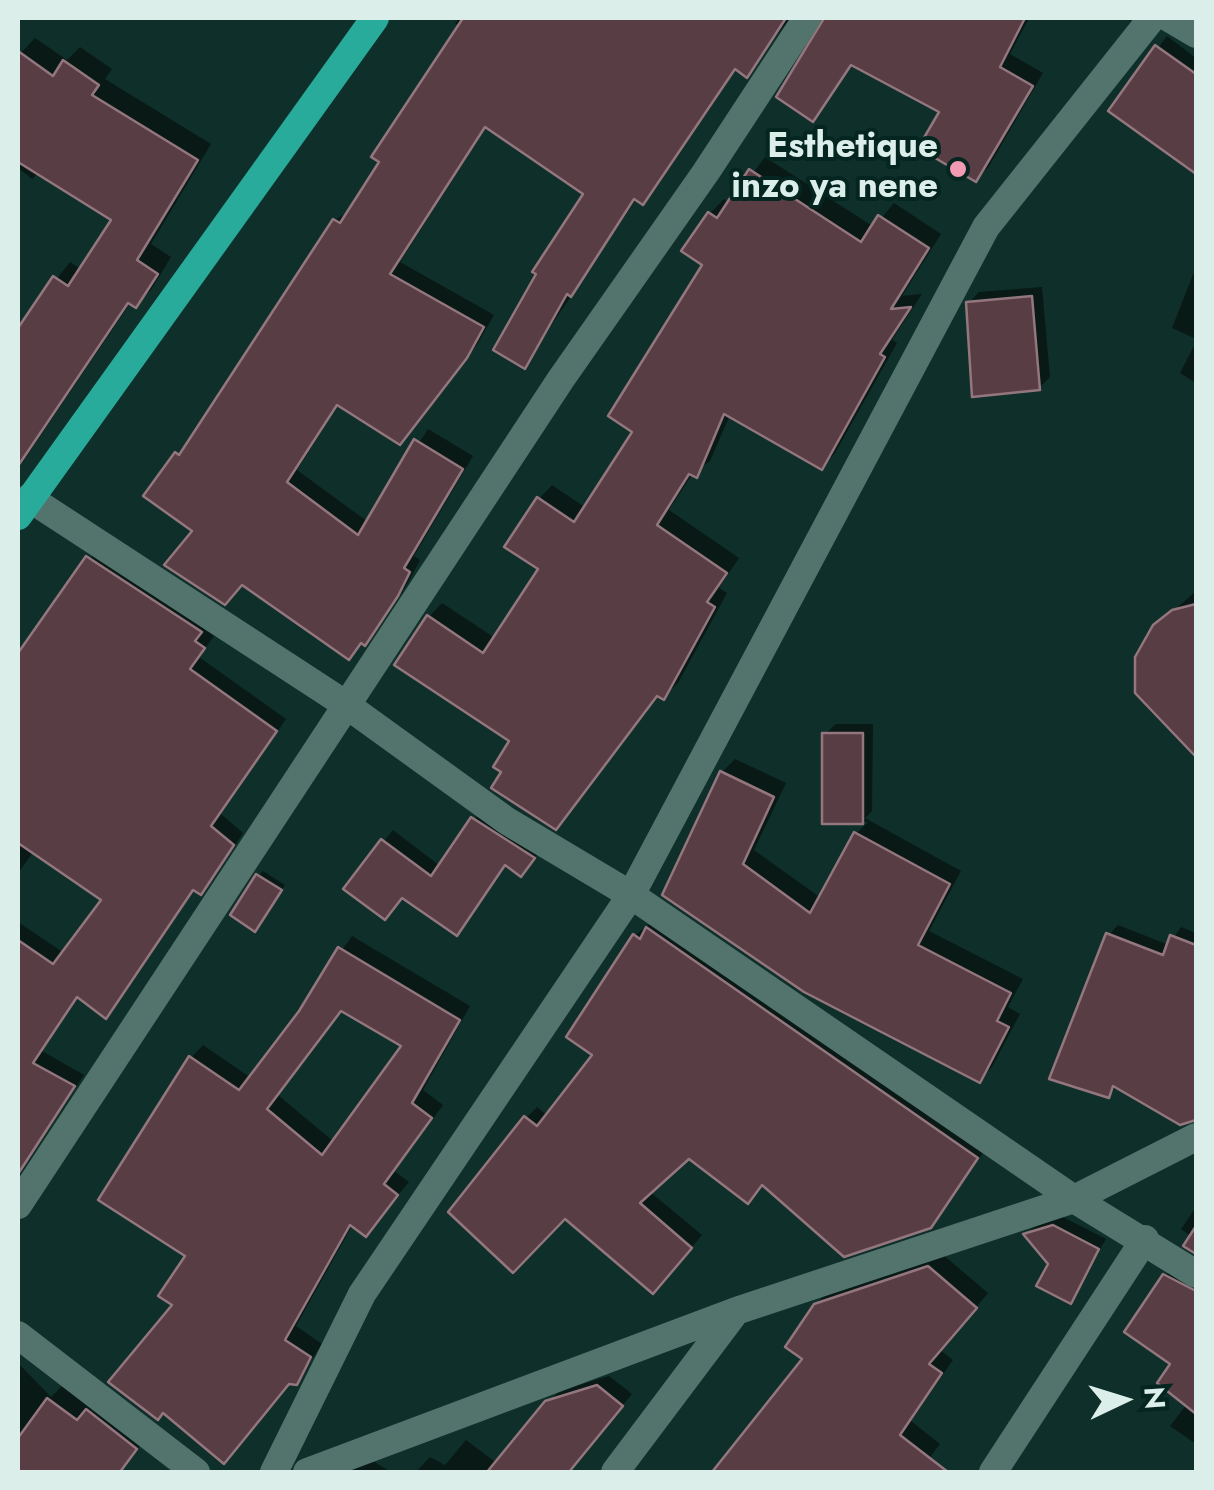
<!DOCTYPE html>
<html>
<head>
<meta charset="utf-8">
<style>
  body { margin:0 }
  #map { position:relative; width:1214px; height:1490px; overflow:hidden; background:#0f2f2a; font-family:Jost,sans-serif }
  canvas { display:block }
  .frame { position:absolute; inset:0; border:20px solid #dceeea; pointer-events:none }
  .north { position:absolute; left:1074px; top:1350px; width:100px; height:100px; -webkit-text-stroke:8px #042520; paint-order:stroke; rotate:86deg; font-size:28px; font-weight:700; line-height:40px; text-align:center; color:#dceeea }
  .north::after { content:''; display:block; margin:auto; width:35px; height:45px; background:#dceeea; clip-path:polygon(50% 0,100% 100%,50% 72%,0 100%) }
</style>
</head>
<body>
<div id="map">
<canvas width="1214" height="1490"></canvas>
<div class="frame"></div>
<div class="north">N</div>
</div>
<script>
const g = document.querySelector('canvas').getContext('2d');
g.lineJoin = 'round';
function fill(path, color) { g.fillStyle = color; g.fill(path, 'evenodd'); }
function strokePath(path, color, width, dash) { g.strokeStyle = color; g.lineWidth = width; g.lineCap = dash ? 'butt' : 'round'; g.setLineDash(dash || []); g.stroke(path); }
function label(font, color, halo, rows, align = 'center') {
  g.font = font + ' Jost,sans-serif'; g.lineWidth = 8; g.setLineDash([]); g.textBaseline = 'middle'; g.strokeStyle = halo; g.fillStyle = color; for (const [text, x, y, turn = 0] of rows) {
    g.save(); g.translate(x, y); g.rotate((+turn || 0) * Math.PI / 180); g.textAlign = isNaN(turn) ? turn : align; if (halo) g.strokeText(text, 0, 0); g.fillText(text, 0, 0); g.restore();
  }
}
fill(new Path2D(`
  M459,18H790L747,74L737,68L655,190L643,202L637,198L524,366L587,193L487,126L400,262L494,315L478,343L412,430L340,403L297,470L368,522L428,429L473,456L414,556L420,560L409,581L376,631L349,657L147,496L190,443L335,220L351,210L461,26L455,24Z
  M826,18H1029L1010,54L1043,73L988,168L976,179L943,111L853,63L812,119Z
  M1167,36L1196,58V176L1111,111Z
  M35,38L67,60L80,47L112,69L105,79L211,144L151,244L171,257L151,290L135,305L131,302L18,469V328L70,262L82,270L115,219L39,172L32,179L18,168V56Z
  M765,157L874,227L894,203L941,234L902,296L922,294L892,340L897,343L835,453L822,467L730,415L710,461L693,473L669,510L739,558L719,588L727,593L678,683L664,697L659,694L556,827L505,772L513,741L429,617L442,603L495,638L542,568L539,499L552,485L586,508L636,431L705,264L684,250L710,213L724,199L730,204Z
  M1196,267V339L1172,328Z
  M1042,287L1050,377L1039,388L969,303L979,292Z
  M1196,342V383L1180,373Z
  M99,547L211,620L204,629L214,636L199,657L286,719L221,814L243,833L211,881L200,892L195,888L117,1005L106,1016L79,996L42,1051L84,1075L18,1174V922L64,953L104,900L34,851L18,873V675L27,663L18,657Z
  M1196,591V753L1137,692L1155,627Z
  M836,724H873L872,811L865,818L961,871L929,931L1023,979L1008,1007L1020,1014L992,1067L979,1080L665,894L722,772L735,759L786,783L754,850L821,898L856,834L868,822H824L825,734Z
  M483,808L543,847L530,864L507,863L456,933L403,896L346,888L393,830L440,866Z
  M263,871L285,885L260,924L258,876Z
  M659,917L988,1146L930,1226L764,1183L748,1201L688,1156L649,1191L702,1235L664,1280L526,1118L537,1107L548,1116L596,1055L634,936Z
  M1118,925L1169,945L1181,927L1196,933V1089L1173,1074L1118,1086L1109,1095V935Z
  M352,936L470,1006L423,1090L443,1105L394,1171L409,1182L366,1234L353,1224L296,1326L322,1344L295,1385L176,1305L189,1255L191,1058L203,1045L251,1078ZM343,1009L404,1045L334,1142L278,1095Z
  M1196,1207V1252L1187,1245L1192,1237L1181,1229Z
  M1063,1217L1106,1239L1070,1301L1051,1263L1026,1234L1035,1226Z
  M942,1254L988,1293L940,1350L953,1360L911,1421L940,1444L919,1472H731L721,1465L806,1358L815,1305L829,1291Z
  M1178,1263L1196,1273V1444L1170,1426L1187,1404L1173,1363L1165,1276Z
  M18,1363L51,1397L62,1386L91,1408L149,1435L118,1472L98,1459L89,1472H18Z
  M609,1376L632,1394L568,1472H416L430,1457L445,1465L466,1440L498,1464L559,1391Z
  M373,1461L391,1472H342Z`), '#0007');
const building = new Path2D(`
  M463,18H786L747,78L735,69L643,205L634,199L571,297L567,294L525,369L493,350L536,274L532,272L583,194L485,127L390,274L484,327L467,358L400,445L337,405L287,482L358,535L414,439L463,469L404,568L410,572L398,596L365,646L361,643L349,660L242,585L225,605L164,565L192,531L143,496L175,452L179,455L333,219L340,223L379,162L371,157Z
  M824,18H1025L1000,67L1033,86L976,182L918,148L939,112L851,65L813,122L776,97Z
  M1155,45L1196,74V174L1108,111Z
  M18,51L53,76L63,60L99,85L92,95L198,160L137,260L158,274L136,308L128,303L18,466V328L53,276L68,286L111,220L18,162Z
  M749,169L861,242L878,215L929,248L891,309L911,307L880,354L885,357L822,470L724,414L697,478L689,474L657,525L727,573L707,602L715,607L664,700L657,696L556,830L491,788L501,772L493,767L509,741L394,665L427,615L483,653L538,569L504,547L537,497L574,522L632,432L608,416L702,265L681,251L708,212L717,218Z
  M1032,296L1040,390L972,397L966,302Z
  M86,556L202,632L195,641L205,648L190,669L277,731L211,826L234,845L201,895L193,890L106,1019L77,997L33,1063L75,1086L18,1174V940L53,964L101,900L18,843V653Z
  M1196,604V757L1135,693V657L1153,625L1172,610Z
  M822,733H863V824H822Z
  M720,771L774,797L743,864L810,913L854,832L950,884L918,945L1011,993L997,1021L1009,1027L980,1083L804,992L662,895Z
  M471,817L535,858L521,877L505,865L457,936L402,898L385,920L343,889L381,839L431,876Z
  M256,874L282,890L255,932L230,915Z
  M646,927L978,1158L931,1228L844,1257L762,1185L748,1204L689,1159L640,1203L692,1248L653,1294L565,1219L513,1273L448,1212L524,1116L537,1126L592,1055L566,1037L633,934L640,939Z
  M1106,933L1163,955L1170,935L1196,945V1120L1180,1125L1113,1086L1109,1098L1049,1079Z
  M338,947L460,1020L412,1103L432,1118L384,1184L398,1195L366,1237L350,1225L285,1340L311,1357L297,1385L289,1384L224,1464L163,1413L158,1420L108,1382L172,1305L158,1296L185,1256L98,1200L189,1056L239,1090L299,1011ZM341,1011L401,1046L322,1155L267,1109Z
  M1053,1225L1099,1249L1071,1304L1036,1286L1048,1264L1023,1234Z
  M1196,1226V1254L1183,1246Z
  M928,1266L977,1308L929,1364L942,1373L900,1435L948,1472H712L802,1359L785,1347L814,1304Z
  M1163,1274L1196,1291V1414L1157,1383L1170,1364L1124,1332Z
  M597,1385L623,1406L569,1472H487L545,1401Z
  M47,1398L77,1420L86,1409L137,1449L120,1472H18V1438Z`);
fill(building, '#583d44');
strokePath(building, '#94777e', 2.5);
strokePath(new Path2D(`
  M1169,18L1196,34
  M29,498L345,704L507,821L631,895L1074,1199L1196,1274
  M18,1205L561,379L706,172L807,18
  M18,1335L196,1472
  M274,1472L362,1294L631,895L986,227L1152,18
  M307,1472L736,1311L1074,1199L1196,1137
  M615,1472L736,1311
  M993,1472L1145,1239`), '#53736d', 28);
strokePath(new Path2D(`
  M18,516L375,18`), '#28ab9a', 28);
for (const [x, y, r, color] of [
  [958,169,10,"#f19ab3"]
]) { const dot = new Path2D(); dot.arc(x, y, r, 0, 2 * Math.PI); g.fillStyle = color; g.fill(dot); strokePath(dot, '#042520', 4); }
label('bold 35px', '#dceeea', '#042520', [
  ["Esthetique",938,149],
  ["inzo ya nene",938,189]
], 'right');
</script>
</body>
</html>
